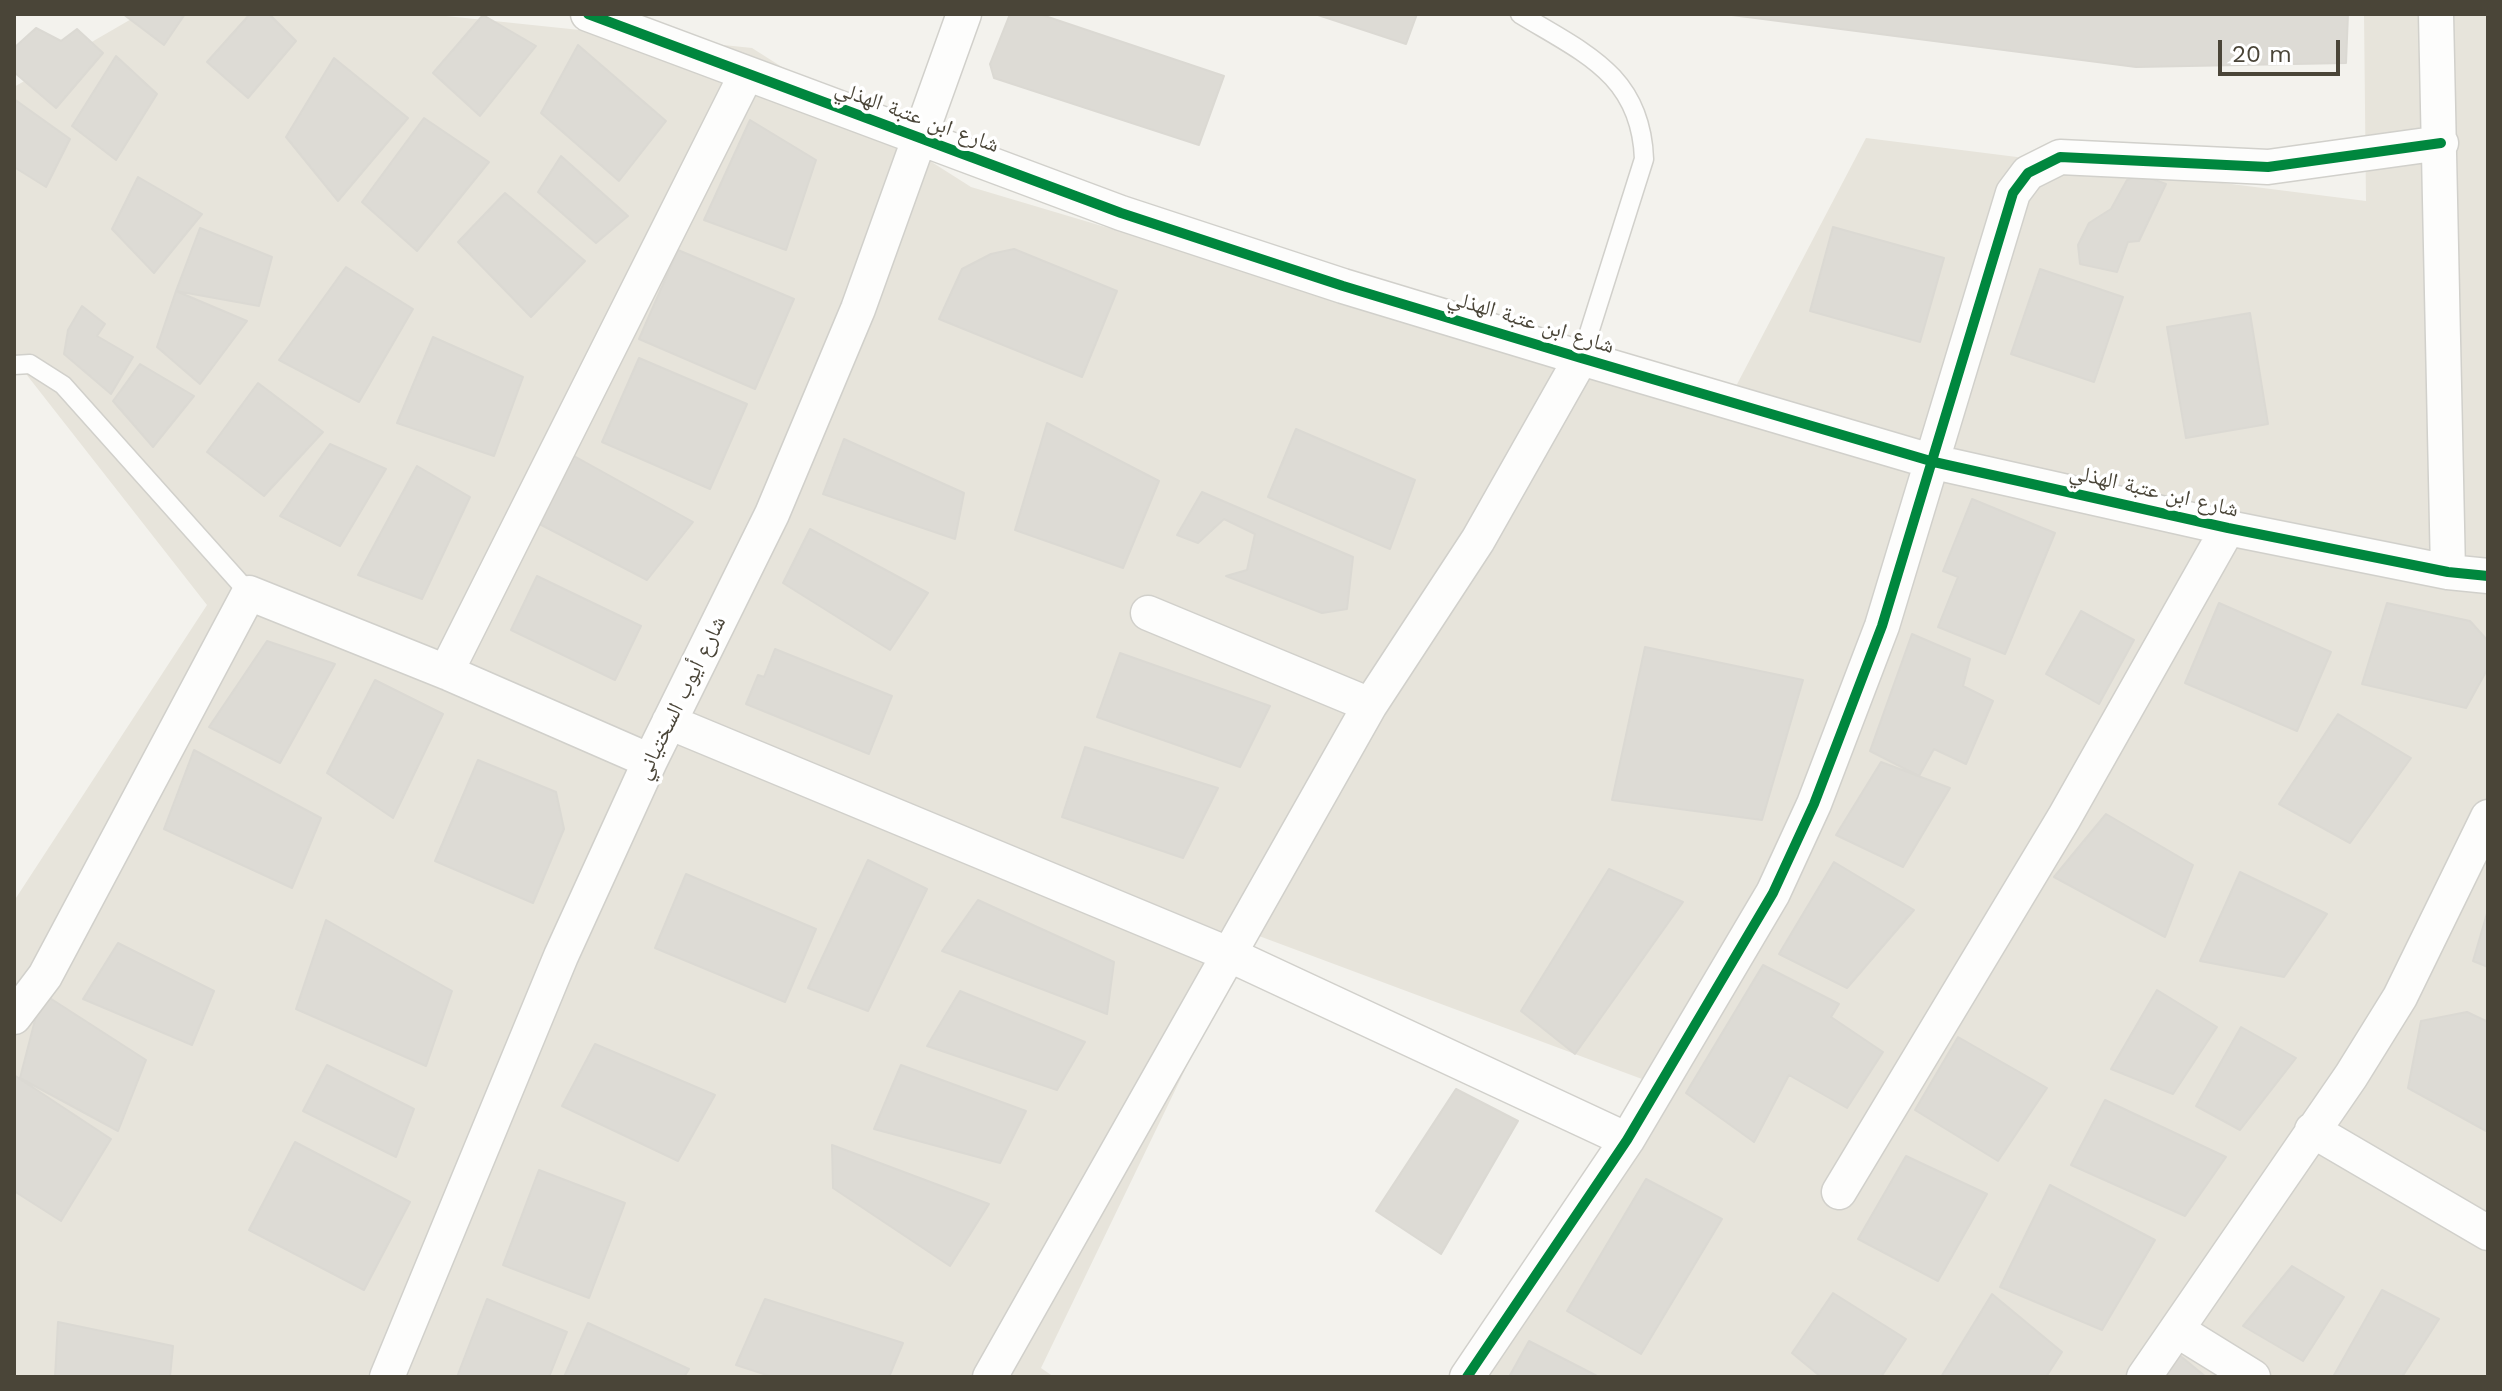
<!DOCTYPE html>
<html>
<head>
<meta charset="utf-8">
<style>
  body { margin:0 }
  #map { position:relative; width:2502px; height:1391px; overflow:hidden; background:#f3f2ed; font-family:"Work Sans",sans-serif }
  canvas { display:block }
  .frame { position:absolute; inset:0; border:16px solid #4a4538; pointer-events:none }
  .scale { position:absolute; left:2218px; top:40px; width:122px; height:36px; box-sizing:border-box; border:4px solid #4a4538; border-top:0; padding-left:10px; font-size:24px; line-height:28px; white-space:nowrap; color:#4a4538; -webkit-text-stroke:6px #fff; paint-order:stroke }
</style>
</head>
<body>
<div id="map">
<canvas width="2502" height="1391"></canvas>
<div class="frame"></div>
<div class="scale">20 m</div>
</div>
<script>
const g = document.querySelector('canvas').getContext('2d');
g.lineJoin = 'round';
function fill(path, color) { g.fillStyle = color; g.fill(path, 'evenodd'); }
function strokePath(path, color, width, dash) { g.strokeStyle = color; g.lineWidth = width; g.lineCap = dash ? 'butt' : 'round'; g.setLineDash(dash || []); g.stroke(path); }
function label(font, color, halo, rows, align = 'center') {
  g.font = font + ' "Work Sans","Noto Naskh Arabic",sans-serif'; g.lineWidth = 7; g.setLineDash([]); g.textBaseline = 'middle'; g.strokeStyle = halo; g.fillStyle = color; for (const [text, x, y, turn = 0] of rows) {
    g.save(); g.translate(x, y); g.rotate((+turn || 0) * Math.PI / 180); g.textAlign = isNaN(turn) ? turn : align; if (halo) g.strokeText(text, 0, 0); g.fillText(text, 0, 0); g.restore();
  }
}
fill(new Path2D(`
  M140,14H427L752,48L971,187L1723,411L1866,138L2366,201L2364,14H2488V1377H1484L1674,1091L1251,933L1041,1368L1054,1377H14V901L207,605L19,365L14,354V87Z`), '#e7e4db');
const building = new Path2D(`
  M123,14H185L164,45Z
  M250,14H269L296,41L248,98L207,62Z
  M1010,14H1039L1224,76L1199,145L994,78L990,64Z
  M1315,14H1417L1406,44Z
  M1724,14H2348L2346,63L2136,67Z
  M483,15L536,46L480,116L433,73Z
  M36,28L61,41L77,29L103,53L56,108L14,72V48Z
  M578,45L666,121L619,181L541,113Z
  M116,56L157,94L116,160L72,126Z
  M334,58L408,118L338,201L286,137Z
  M14,99L70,139L46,187L14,167Z
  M424,118L489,162L417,251L362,202Z
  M750,120L816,160L786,250L704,220Z
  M561,156L628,216L596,243L538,192Z
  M2141,175L2166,184L2139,241L2128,242L2117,272L2080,264L2078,245L2089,223L2111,209L2127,180Z
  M138,177L202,214L154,273L112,229Z
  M505,193L585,261L531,317L458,242Z
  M1833,227L1944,258L1920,342L1810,311Z
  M200,228L272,257L259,306L176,291Z
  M1014,249L1117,291L1082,377L939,319L962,269L991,254Z
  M678,250L794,299L755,389L639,339Z
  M346,267L413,309L359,402L279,360Z
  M2040,269L2123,297L2094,382L2011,354Z
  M176,291L247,321L200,384L157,347Z
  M82,306L105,324L97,336L133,357L111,394L64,354L68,330Z
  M2250,313L2268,424L2186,438L2167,327Z
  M433,337L523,377L494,456L397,423Z
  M639,358L747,404L710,489L602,442Z
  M140,364L194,396L153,447L113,401Z
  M258,383L323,432L264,496L207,452Z
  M1047,423L1159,481L1123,568L1015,530Z
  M1296,429L1415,480L1390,549L1268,497Z
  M844,439L964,493L955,539L823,494Z
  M330,444L386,469L340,546L280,516Z
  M565,451L693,522L647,580L528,518Z
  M417,466L470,497L422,599L358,575Z
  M1202,492L1353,557L1347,609L1322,613L1226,576L1247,570L1255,534L1224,519L1198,543L1177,535Z
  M1972,499L2055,533L2005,654L1938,627L1958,577L1943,571Z
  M810,529L928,593L890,650L783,583Z
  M537,576L641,626L615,680L511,630Z
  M2219,603L2331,652L2297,731L2185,683Z
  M2387,603L2470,621L2488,641V668L2466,708L2362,684Z
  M2081,611L2134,640L2099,704L2046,674Z
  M1912,634L1970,659L1963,686L1993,701L1966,764L1934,749L1919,776L1870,751Z
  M267,641L335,664L280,763L209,727Z
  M1645,647L1803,680L1762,820L1612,800Z
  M775,649L892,696L869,754L746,704L758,675L764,677Z
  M1120,653L1270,706L1240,767L1097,717Z
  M375,680L443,714L393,818L327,773Z
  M2338,714L2411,758L2350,843L2279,804Z
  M1085,747L1218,788L1183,858L1062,817Z
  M194,750L321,818L292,888L164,829Z
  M478,760L556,792L564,829L533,903L435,861Z
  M1881,762L1950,788L1903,867L1836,835Z
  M2106,814L2193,865L2165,937L2054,877Z
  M868,860L927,889L868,1011L808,988Z
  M1834,862L1914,910L1847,988L1779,954Z
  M1609,869L1683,902L1575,1054L1521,1011Z
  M2240,872L2327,914L2284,977L2200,961Z
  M686,874L816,929L785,1002L655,948Z
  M978,900L1114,962L1107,1014L942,951Z
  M2488,910V967L2473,961Z
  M326,920L452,991L426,1066L296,1009Z
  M118,943L214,991L192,1045L83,999Z
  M1763,965L1839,1004L1831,1017L1883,1052L1847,1108L1789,1075L1754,1142L1686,1093Z
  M2157,990L2217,1027L2173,1094L2111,1069Z
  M960,991L1085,1042L1057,1090L927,1046Z
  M42,993L146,1060L118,1131L20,1078Z
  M2467,1012L2488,1022V1132L2408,1088L2421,1021Z
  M2241,1027L2296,1058L2240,1130L2196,1106Z
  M1958,1037L2047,1088L1998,1161L1915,1110Z
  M595,1044L715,1095L678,1161L562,1106Z
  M327,1065L414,1109L396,1157L303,1111Z
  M901,1065L1026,1111L1000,1163L874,1129Z
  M14,1075L111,1139L61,1221L14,1191Z
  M1456,1089L1518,1121L1441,1254L1376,1211Z
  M2105,1100L2226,1157L2185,1216L2071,1165Z
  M295,1142L410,1202L364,1290L249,1230Z
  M832,1145L989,1204L950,1266L833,1188Z
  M1906,1156L1987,1194L1938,1281L1858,1239Z
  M539,1170L625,1203L589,1298L503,1265Z
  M1646,1179L1722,1219L1641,1354L1567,1311Z
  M2050,1185L2155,1240L2102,1330L2000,1287Z
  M2292,1266L2344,1297L2303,1361L2243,1326Z
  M2382,1290L2439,1319L2402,1377H2333Z
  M1833,1293L1906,1339L1881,1377H1821L1792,1353Z
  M1992,1294L2062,1352L2046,1377H1941Z
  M487,1299L567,1332L549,1377H457Z
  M765,1299L903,1343L889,1377H773L736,1365Z
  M58,1322L173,1346L170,1377H55Z
  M588,1323L689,1369L684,1377H564Z
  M1529,1341L1599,1377H1509Z
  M2178,1354L2206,1377H2163Z`);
fill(building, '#dddbd5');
strokePath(building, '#dbd9d3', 2);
const service = new Path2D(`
  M1520,14C1584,53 1641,75 1644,159L1581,358
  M14,365L30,364L63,385L249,593`);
const minor = new Path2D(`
  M588,14L1121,213L1343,286L1581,358L1934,462L2228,528L2448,572L2488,576
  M2436,14L2448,572
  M1148,613L1370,705
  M446,672L746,75
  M669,722L1228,954L1627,1140
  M14,1017L45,976L249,593L446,672L650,761
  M2312,1130L2488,1233
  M1839,1192L2064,818L2228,528
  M2177,1330L2253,1377
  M387,1377L561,956L650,761L772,514L858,309L964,14
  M990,1377L1370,705L1478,540L1581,358
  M1467,1377L1627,1140L1773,893L1814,804L1882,626L2013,193L2028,173L2060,157L2268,167L2441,143
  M2144,1377L2351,1076L2400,997L2488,817`);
strokePath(service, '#d1d0cb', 21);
strokePath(minor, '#d1d0cb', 37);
strokePath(service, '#fdfdfc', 18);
strokePath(minor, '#fdfdfc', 34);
strokePath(new Path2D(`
  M588,14L1121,213L1343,286L1581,358L1934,462L2228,528L2448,572L2488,576
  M1467,1377L1627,1140L1773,893L1814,804L1882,626L2013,193L2028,173L2060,157L2268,167L2441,143`), '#00873e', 10);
label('22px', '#4a4538', '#fff', [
  ["شارع ابن عتبة الهذلي",917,117,20],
  ["شارع ابن عتبة الهذلي",1531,322,17],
  ["شارع ابن عتبة الهذلي",2154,491,13],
  ["شارع أيوب السختياني",681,698,-64]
]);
</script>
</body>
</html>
